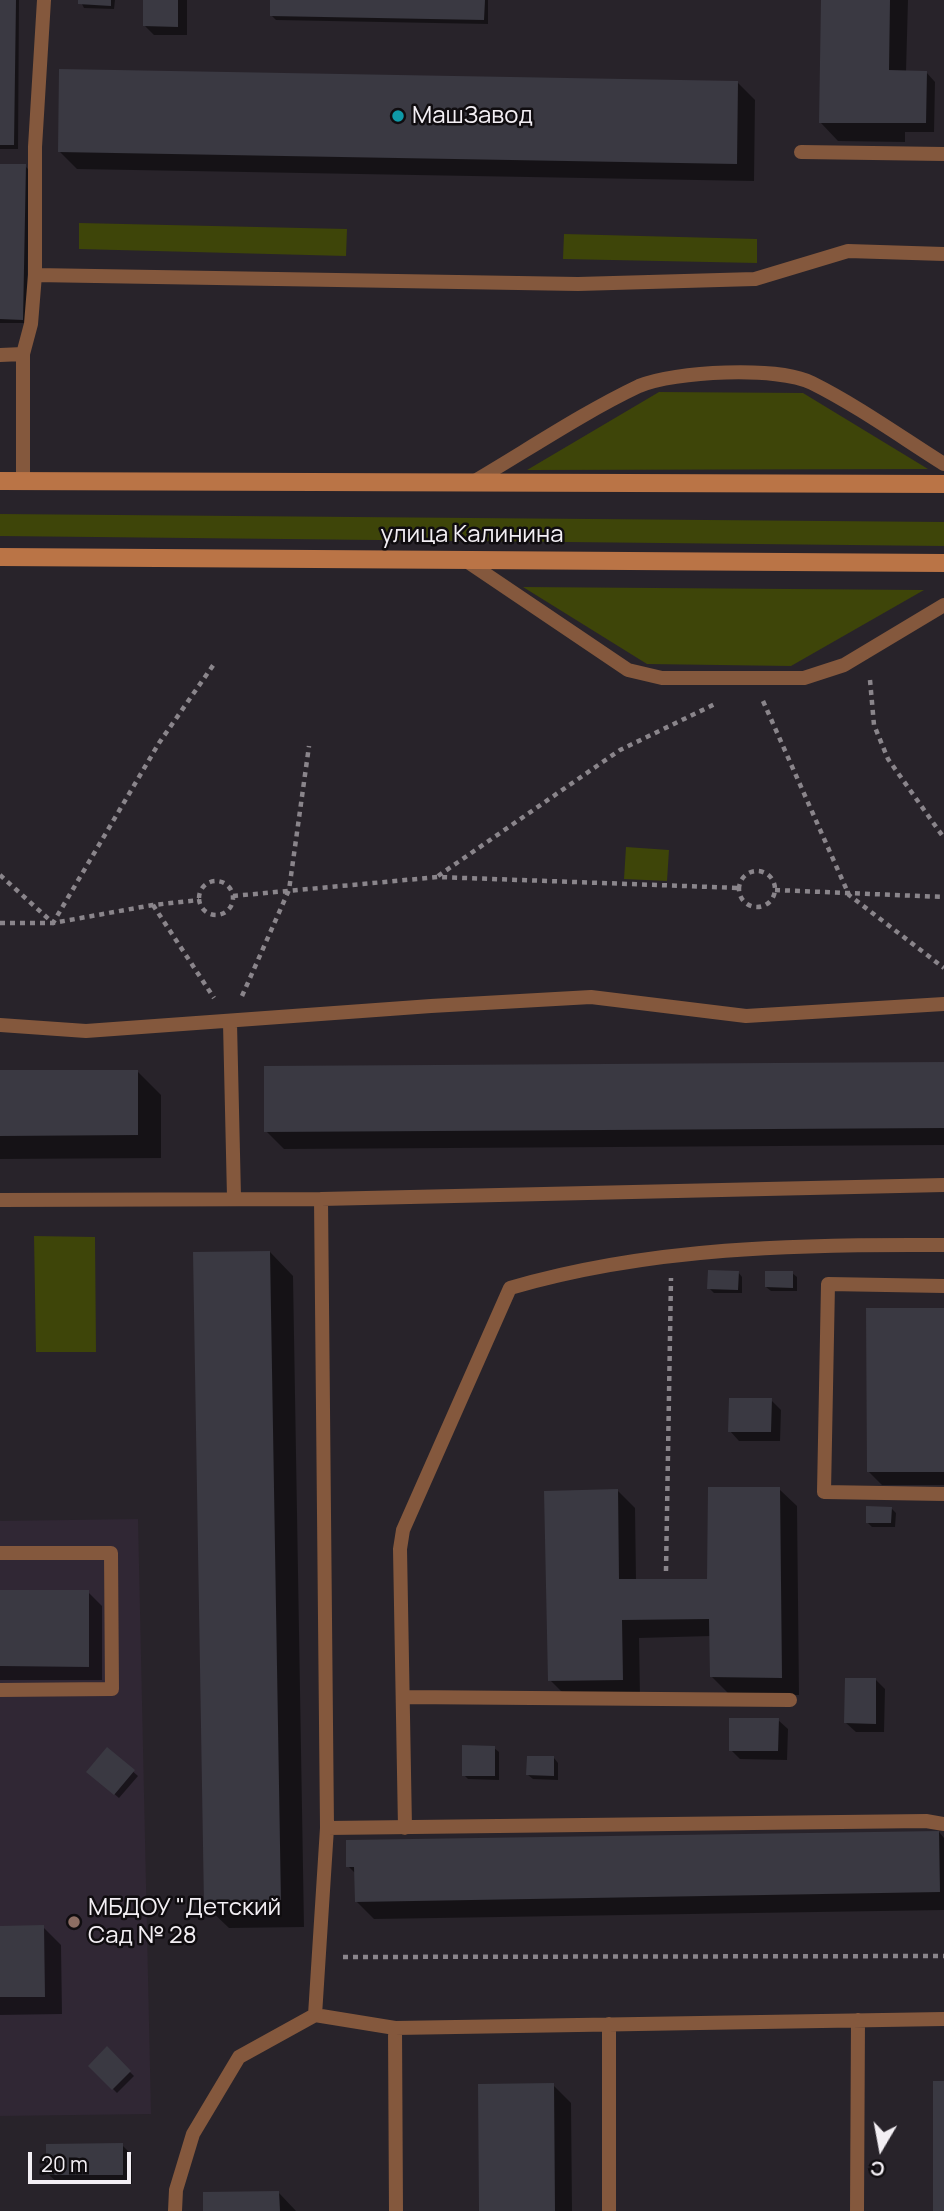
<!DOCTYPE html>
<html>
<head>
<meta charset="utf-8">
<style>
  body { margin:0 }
  #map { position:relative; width:944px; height:2211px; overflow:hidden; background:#28232a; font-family:Manrope,sans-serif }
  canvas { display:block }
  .north { position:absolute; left:846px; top:2113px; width:70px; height:70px; -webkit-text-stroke:5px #100d10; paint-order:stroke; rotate:190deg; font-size:19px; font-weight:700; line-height:28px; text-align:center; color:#f3eff4 }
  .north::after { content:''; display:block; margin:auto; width:24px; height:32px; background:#f3eff4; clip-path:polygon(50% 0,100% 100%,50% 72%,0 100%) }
  .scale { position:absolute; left:28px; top:2152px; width:103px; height:32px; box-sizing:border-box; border:4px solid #f3eff4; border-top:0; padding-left:9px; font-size:21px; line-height:24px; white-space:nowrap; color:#f3eff4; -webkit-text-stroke:5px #100d10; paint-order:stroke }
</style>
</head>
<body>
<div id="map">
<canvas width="944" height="2211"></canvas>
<div class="north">С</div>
<div class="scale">20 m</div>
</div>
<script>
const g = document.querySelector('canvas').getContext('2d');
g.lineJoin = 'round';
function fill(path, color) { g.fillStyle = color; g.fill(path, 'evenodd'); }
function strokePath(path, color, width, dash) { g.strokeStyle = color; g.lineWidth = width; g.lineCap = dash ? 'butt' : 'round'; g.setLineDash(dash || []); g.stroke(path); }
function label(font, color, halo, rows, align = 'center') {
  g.font = font + ' Manrope,sans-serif'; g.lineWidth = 5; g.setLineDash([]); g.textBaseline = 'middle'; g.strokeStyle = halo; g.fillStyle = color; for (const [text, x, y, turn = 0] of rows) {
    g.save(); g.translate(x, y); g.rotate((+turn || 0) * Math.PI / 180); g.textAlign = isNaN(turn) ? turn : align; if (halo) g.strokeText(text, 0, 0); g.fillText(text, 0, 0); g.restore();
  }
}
fill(new Path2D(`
  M138,1519L151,2114L0,2116V1521Z`), '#302734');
fill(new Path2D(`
  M79,223L347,229L346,256L79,249Z
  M564,234L757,239V263L563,259Z
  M659,392L803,393L928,469L527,470Z
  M0,514L944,522V546L0,536Z
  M523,587L924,590L791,666L647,664Z
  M626,847L669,850L667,881L624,879Z
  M34,1236L95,1237L96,1352H36Z`), '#3e4509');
fill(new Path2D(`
  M0,0H19L18,149H0Z
  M80,0H115L114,9L84,8Z
  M145,0H187V35H154L145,26Z
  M272,0H488V24L276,20L272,16Z
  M823,0H908L906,72H926L935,82L934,132H905V142L838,141L821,123Z
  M738,83L755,100L754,181L77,169L59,151Z
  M0,166H25L29,170L27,323H0Z
  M944,1064V1145L284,1149L266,1131Z
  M137,1071L161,1095V1158L0,1159V1072Z
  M270,1252L293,1276L304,1927L229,1928L205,1905Z
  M738,1272L742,1277V1293H714L709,1288Z
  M792,1273L797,1277V1291H771L766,1287Z
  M944,1311V1485H882L868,1471Z
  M771,1400L781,1410L780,1441H739L730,1431Z
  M779,1489L797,1506L799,1695L729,1694L711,1676V1636L639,1638L640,1697L568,1698L550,1680L617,1490L635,1508L636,1580L709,1581Z
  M891,1508L896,1513L895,1527H872L867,1522Z
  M0,1592H88L102,1606V1680H0Z
  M876,1680L885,1689L884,1732H856L846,1723Z
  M778,1720L788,1729L787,1760L740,1759L731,1750Z
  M494,1748L499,1752V1780L468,1779L464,1775Z
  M107,1749L138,1776L119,1798L93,1776Z
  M554,1758L558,1763V1780L533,1779L528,1775Z
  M939,1832L944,1838V1910L374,1919L356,1901V1874L348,1866Z
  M0,1927H43L61,1945L62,2014L0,2015Z
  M107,2049L134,2076L117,2093L90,2066Z
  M553,2085L571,2103L572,2211H481Z
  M122,2145L132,2155V2184L58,2183L48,2174Z
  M279,2193L296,2211H205Z`), '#0007');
fill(new Path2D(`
  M0,0H16L14,145H0Z
  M78,0H111V6L78,4Z
  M143,0H178V27L143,26Z
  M270,0H485L484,20L270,16Z
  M821,0H890L889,70L927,71L926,123H819Z
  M59,69L738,81L737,164L58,152Z
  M0,164H26L23,320L0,319Z
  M944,1062V1128L264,1132V1066Z
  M0,1070H138V1135L0,1136Z
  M270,1251L281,1904L204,1905L193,1252Z
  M708,1270L739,1271L738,1290L707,1289Z
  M765,1271H793V1288L765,1287Z
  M866,1308H944V1472H867Z
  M729,1398H772L771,1432H728Z
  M708,1487H780L782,1678L710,1677L709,1619L622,1620L623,1680L548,1681L544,1491L618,1489L619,1579H707Z
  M866,1506L892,1507L891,1523H866Z
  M0,1590H89V1667L0,1666Z
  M845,1678H876V1724L844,1723Z
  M729,1718H779L778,1751H729Z
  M462,1745L495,1746V1776H462Z
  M107,1747L135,1770L114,1795L86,1772Z
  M527,1756H554V1776L526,1775Z
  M939,1831L940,1892L355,1902L354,1867H346V1840Z
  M44,1925L45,1997H0V1926Z
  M107,2046L131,2071L112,2090L88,2066Z
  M933,2081H944V2211H933Z
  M554,2083L555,2211H479L478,2084Z
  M123,2143V2175H46V2144Z
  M279,2191L280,2211H203V2192Z`), '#3a3942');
strokePath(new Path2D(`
  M870,680L874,725L888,759L944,838
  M763,701L849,895L944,968
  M739 889a18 18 0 1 1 36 0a18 18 0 1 1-36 0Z
  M0,875L53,923L159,743L214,664
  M438,876L620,750L715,704
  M199 898a17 17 0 1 1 34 0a17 17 0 1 1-34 0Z
  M775,890L944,897
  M233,896L438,877L739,888
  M153,905L214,998
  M0,923H53L153,905L199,900
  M242,996L289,890L309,746
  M666,1571L671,1278
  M343,1957L944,1956`), '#8a858b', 4.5, [5, 5]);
strokePath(new Path2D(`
  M801,152L944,154
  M35,275L578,284L755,279L848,251L944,254
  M0,355L23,354
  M23,482V354L31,324L35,275V147L44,0
  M473,482C526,451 584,412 639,386C674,371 778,366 812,383C858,406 901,437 944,464
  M465,560L628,670L662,678H804L844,665L944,605
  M230,1023L234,1197
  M0,1025L86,1031L431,1006L591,997L746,1016L944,1004
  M0,1200L321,1199L944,1185
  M944,1286L828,1284L824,1492L944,1494
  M0,1553H111L112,1689L0,1690
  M403,1697L790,1700
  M327,1828L926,1821L944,1824
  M405,1828L400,1549L403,1530L510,1288C650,1247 799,1244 944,1245
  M315,2015L395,2028L944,2019
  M395,2028L396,2211
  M175,2211L176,2190L193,2134L239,2057L315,2015L327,1828L321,1199
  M609,2211V2024
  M857,2211L858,2020`), '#84583d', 14);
strokePath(new Path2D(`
  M0,481L944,484
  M0,557L944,563`), '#ba7446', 18);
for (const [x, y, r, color] of [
  [398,116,7,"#0f9aa8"],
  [74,1922,7,"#8d6e63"]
]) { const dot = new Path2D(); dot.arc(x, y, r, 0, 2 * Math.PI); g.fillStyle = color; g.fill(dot); strokePath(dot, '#100d10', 2.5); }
label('24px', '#f3eff4', '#100d10', [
  ["МашЗавод",412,116],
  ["МБДОУ \"Детский",88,1908],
  ["Сад № 28",88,1936]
], 'left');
label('24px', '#f3eff4', '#100d10', [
  ["улица Калинина",472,535]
]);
</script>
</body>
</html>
